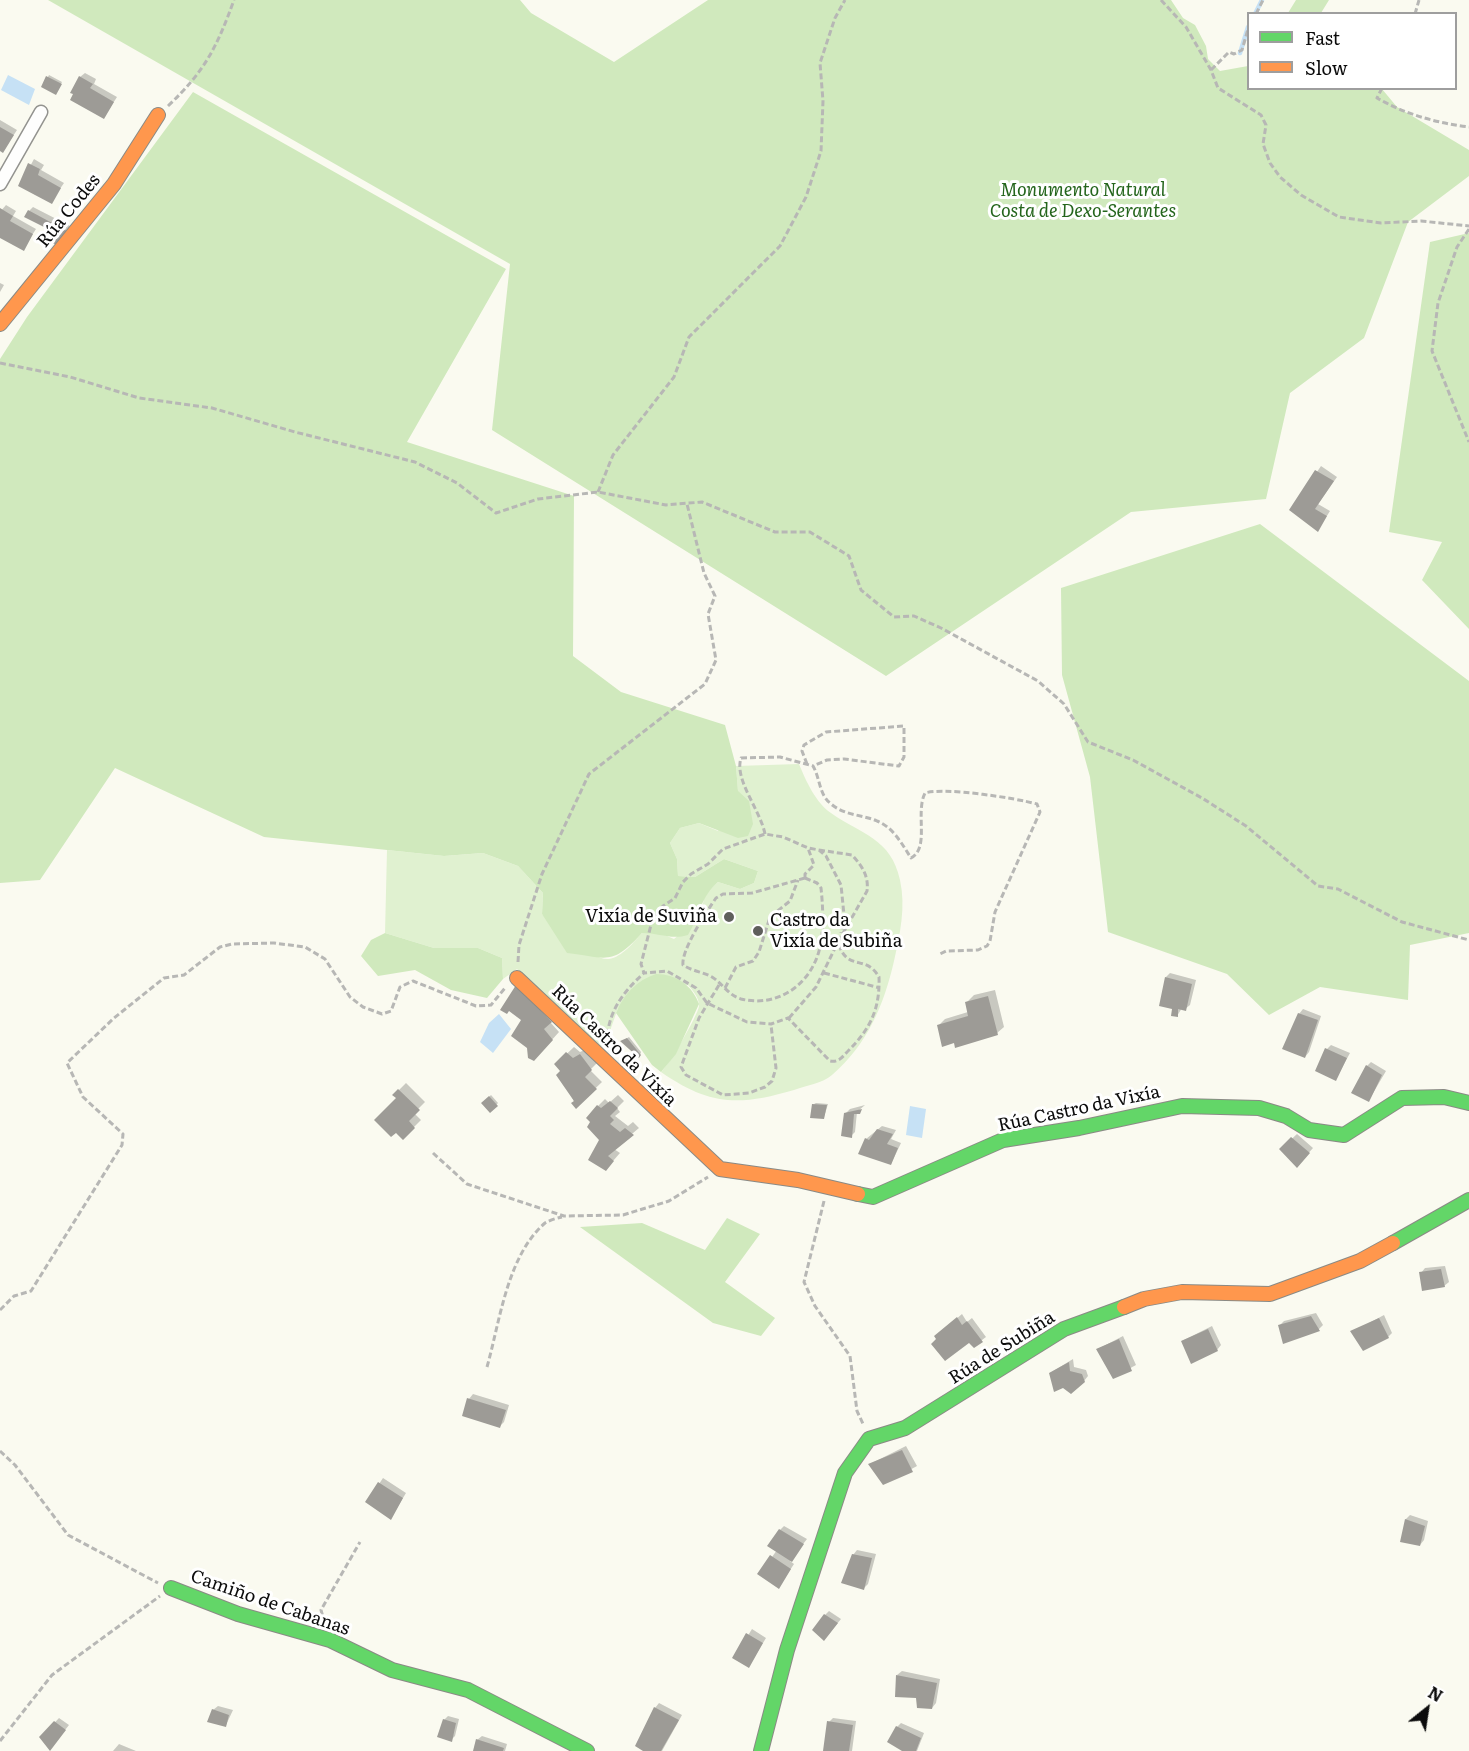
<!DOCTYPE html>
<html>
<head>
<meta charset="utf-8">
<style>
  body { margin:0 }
  #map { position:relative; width:1469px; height:1751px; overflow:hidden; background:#fafaf0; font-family:Literata,serif }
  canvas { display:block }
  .legend { position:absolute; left:1247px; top:12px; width:210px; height:78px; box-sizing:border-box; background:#fff; border:2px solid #9e9e9e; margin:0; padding:8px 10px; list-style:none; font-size:18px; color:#0c0c0c }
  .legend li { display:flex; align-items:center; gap:12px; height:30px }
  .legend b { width:30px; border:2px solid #9e9e9e }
  .north { position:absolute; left:1397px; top:1679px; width:60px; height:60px; -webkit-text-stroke:4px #fff; paint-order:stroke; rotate:30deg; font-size:16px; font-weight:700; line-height:24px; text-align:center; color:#0c0c0c }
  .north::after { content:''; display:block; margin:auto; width:21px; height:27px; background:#0c0c0c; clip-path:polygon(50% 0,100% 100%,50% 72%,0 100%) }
</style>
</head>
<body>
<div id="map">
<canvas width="1469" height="1751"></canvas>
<ul class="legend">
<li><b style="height:8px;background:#63d668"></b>Fast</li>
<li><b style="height:8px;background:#ff974d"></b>Slow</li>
</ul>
<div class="north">N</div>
</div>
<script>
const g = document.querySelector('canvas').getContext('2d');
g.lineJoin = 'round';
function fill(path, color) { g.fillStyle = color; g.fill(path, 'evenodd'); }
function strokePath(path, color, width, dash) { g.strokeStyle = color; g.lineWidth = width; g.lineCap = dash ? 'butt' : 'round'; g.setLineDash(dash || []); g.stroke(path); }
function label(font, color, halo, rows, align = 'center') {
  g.font = font + ' Literata,serif'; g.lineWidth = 6; g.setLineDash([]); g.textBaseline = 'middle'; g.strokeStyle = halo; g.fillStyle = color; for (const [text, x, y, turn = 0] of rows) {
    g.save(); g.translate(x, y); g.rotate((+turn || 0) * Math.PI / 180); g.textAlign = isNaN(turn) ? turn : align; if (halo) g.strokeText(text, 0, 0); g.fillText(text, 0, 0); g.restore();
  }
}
fill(new Path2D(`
  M799,764C806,781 816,803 831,813C862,835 891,838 900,880C906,907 900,934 894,961C884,1005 867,1045 832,1075C823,1083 805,1086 794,1090C739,1106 710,1106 661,1072C669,1065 698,1015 699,1006C699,997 693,991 688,985L618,1008L611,1028V1045L597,1046L517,969L503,979L502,958L478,948H434L385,933L387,850L444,856L483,853L518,866L543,893L542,914C556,925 591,961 609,959C622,957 634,942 642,933H660L674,939L699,918L706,892L718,882L740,889L754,883L758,871L724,859L695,877L678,876L677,859L670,843L680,828L699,823L718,831L738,792L736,766Z`), '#e0f1d0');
fill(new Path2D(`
  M48,0H520L531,13L614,62L708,0H1171L1183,18L1195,25L1206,46L1208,59L1220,71L1248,66V88L1382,89L1397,107L1469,150V176L1408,222L1364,338L1290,393L1266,499L1131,512L886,676L492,430L510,264Z
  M1296,0H1329L1321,13H1288Z
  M193,92L506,269L407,442L574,496L573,656L621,692L725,725L736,766L738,791L749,801L753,824L748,836L738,838L699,823L680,828L670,843L677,859L678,876L695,877L724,859L758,871L754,883L740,889L718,882C701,896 699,917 688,935C672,940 659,933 642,933C612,966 608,958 567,953L542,914L543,893L518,866L483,853L444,856L264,837L115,768L40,880L0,883V359L27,317Z
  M1469,233V629L1422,580L1442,542L1389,532L1430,242Z
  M1260,524L1469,681V933L1410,945L1408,1000L1320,987L1269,1015L1227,974L1108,932L1090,777L1062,675L1061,588Z
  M385,933L434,948H478L502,958L503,979L487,998L451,990L415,970L378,976L361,956L371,940Z
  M656,974C676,974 692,985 699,1004L676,1054L661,1072L652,1065L616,1013C623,995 637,980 656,974Z
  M727,1218L760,1234L725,1282L775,1318L761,1336L713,1323L580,1227L642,1223L705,1250Z`), '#d0e9bd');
fill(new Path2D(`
  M8,75L35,89L29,105L1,90Z
  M499,1014L511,1029L493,1053L480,1042L489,1023Z
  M910,1106L926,1109L922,1138L906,1135Z`), '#c6e1f5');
fill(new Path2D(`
  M85,73L96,79L94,84L117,97L104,117L80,77Z
  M49,75L62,82L57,91L43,86Z
  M0,120L17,130L3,151L0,150Z
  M34,159L44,165L41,170L64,183L51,202L20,185Z
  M6,205L16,211L13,216L36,229L23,249L0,236V212Z
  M33,207L70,226L61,239L29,211Z
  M0,283L4,285L0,292Z
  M1321,466L1337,477L1318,504L1330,511L1318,530L1291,510Z
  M1170,973L1196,980L1190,1005L1185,1009L1182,1008L1177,1016L1166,977Z
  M518,986L559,1032L541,1052L523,1020L509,1009Z
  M995,990L1004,1027L997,1033L955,1041L938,1026L945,1019L968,1012L967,1002L974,995Z
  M1303,1009L1321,1016L1309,1052L1305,1057L1299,1014Z
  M629,1037L641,1052L640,1055L624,1040Z
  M1331,1045L1350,1053L1336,1079L1327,1049Z
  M574,1047L580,1052L587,1049L598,1062L590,1070L602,1082L576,1107L562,1071L556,1064Z
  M1371,1062L1386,1071L1369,1100L1367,1066Z
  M406,1083L425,1102L414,1113L421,1120L403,1138L398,1098L394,1095Z
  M491,1095L498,1103L490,1111L483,1103Z
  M618,1095L624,1101L617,1108L620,1112L615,1116L628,1126L633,1122L639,1128L614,1149L620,1153L606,1169L598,1106L605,1099L609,1103Z
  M816,1103L828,1104L824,1117L814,1104Z
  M865,1105L857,1112L855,1132L851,1136L845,1114L850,1109Z
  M882,1126L896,1130L891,1139L901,1143L891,1164L866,1139Z
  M1297,1134L1313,1148L1297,1166L1281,1149Z
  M1445,1266L1449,1282L1444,1286L1421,1273L1425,1268Z
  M1316,1313L1323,1325L1319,1329L1285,1342L1280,1325L1284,1321Z
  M962,1314L967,1322L972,1318L986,1337L974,1346L969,1341L941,1332Z
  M1384,1315L1392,1333L1388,1337L1352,1332Z
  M1212,1326L1221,1345L1217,1350L1182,1341Z
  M1123,1336L1136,1365L1114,1377L1098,1349Z
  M1073,1359L1074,1367L1086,1370L1088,1376L1084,1381L1050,1373Z
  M473,1394L509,1405L504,1422L500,1426L469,1399Z
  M906,1446L917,1466L884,1484L870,1464Z
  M383,1478L406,1493L391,1518L367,1502Z
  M1410,1515L1428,1521L1424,1540L1420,1545L1402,1540L1406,1519Z
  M784,1526L807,1539L790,1561L794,1564L779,1587L760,1574L777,1550L780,1530Z
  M857,1550L876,1554L868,1584L864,1588L853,1555Z
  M829,1611L841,1619L828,1635L825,1615Z
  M752,1629L766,1638L749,1666L734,1658Z
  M902,1671L940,1679L936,1703L932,1708L897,1675Z
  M659,1703L682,1715L662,1751H646L655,1708Z
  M218,1706L233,1710L226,1725L213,1710Z
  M448,1716L459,1719L455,1736L451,1740L444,1720Z
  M59,1718L69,1725L54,1744L41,1737Z
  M833,1718L856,1721L852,1751H825L829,1722Z
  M901,1723L924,1733L917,1751H905L897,1727Z
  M482,1736L507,1744L505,1751H475L477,1740Z
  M119,1744L136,1751H113Z`), '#0003');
strokePath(new Path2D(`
  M1255,14L1262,0
  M1240,53L1248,27`), '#c6e1f5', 4.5);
fill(new Path2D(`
  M46,76L62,84L56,95L41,87Z
  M79,76L93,84L90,88L114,102L104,119L70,100L73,94L70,93Z
  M0,127L14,135L3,153L0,151Z
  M28,163L40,169L38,175L61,188L52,204L18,186Z
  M0,208L13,216L10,221L33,234L24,251L0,238Z
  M28,210L67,231L57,245L48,241L52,231L24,217Z
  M1315,470L1334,481L1315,509L1327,516L1318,532L1289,510Z
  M1165,977L1192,984L1186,1011L1178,1009V1017L1171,1016L1172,1009L1159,1006Z
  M516,985L552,1022L544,1029L553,1040L534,1061L528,1058L527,1048L511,1036L521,1020L509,1011L507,1014L500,1010Z
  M988,996L998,1035L955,1048L954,1043L942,1047L937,1025L968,1016L965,1002Z
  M1298,1013L1318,1020L1305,1058L1282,1049Z
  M627,1038L641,1055L639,1058L620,1041Z
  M1325,1048L1347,1058L1336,1081L1315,1071Z
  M566,1052L573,1058L580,1054L592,1070L585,1077L597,1089L576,1109L571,1103L574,1101L556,1075L560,1071L554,1064Z
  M1366,1065L1382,1075L1369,1102L1351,1093Z
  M398,1089L420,1110L409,1121L415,1128L403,1140L396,1133L391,1137L374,1120L396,1098L392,1095Z
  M489,1096L498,1106L490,1113L481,1103Z
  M610,1101L618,1108L610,1116L614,1120L610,1124L620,1132L625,1128L634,1135L608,1156L614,1161L606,1171L588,1160L599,1140L587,1127L590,1122L586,1118L597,1105L601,1108Z
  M812,1104L827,1105L824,1119L810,1118Z
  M862,1109L860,1114H854L852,1138L841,1136L844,1113Z
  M877,1129L893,1134L887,1144L898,1148L891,1165L858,1154L865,1138L869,1140Z
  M1291,1137L1310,1153L1297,1168L1279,1149Z
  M1441,1269L1445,1287L1422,1291L1419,1272Z
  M1311,1316L1320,1331L1283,1344L1278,1325Z
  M957,1317L962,1325L967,1321L983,1342L974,1348L969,1343L945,1361L931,1344L936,1339L934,1336Z
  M1379,1318L1389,1338L1363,1351L1350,1331Z
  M1208,1329L1218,1351L1191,1364L1181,1341Z
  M1119,1339L1132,1371L1113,1379L1096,1349Z
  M1069,1362L1070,1371L1082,1374L1085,1382L1071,1394L1063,1388L1054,1392L1049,1373Z
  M467,1398L506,1410L500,1428L462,1416Z
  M902,1450L913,1472L883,1485L868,1464Z
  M378,1482L403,1498L391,1520L365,1502Z
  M1405,1519L1425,1526L1420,1546L1400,1542Z
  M779,1529L804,1544L792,1562L767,1546Z
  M852,1554L872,1558L864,1590L841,1583Z
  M770,1555L791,1569L779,1589L757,1574Z
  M824,1614L838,1623L824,1641L812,1630Z
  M746,1633L763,1643L749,1668L732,1658Z
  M896,1675L937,1683L932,1709L917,1708L916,1698L895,1697Z
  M654,1707L679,1720L661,1751H643L635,1746Z
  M212,1709L229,1715L226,1727L207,1722Z
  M443,1719L456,1723L452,1742L437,1737Z
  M54,1721L66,1730L50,1751L39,1737Z
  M827,1721L853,1725L849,1751H823Z
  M896,1726L921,1738L916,1751H902L887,1742Z
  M476,1739L504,1748L503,1751H473Z`), '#9d9b96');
const street = new Path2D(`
  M0,184L41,112`);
const fast = new Path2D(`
  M858,1194L873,1197L1003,1140L1079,1128L1182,1106L1259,1108L1286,1116L1309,1130L1344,1135L1402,1098L1444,1097L1469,1103
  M1393,1243L1469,1200
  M171,1588L238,1614L330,1640L392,1670L468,1690L587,1751
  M761,1751L787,1650L845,1473L869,1439L905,1428L1064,1329L1124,1307`);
const slow = new Path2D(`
  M0,324L114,184L158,115
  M517,978L720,1169L798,1180L858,1194
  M1124,1307L1144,1299L1182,1292L1270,1294L1360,1261L1393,1243`);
strokePath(street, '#93938f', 15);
strokePath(fast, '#8a8a85', 16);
strokePath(slow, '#8a8a85', 16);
strokePath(new Path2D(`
  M1161,0L1186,27L1211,70L1218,88L1261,115L1266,125L1263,144L1270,163L1280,177L1301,195L1339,217L1381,223L1421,221L1469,226
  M1256,14L1263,0
  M1415,14L1419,0
  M1211,70L1229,52L1234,54L1242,50L1248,29
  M1382,88L1377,98C1405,114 1436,123 1469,127
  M168,106C205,71 217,47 234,0
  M1469,229L1457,247L1438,303L1432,351L1469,442
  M0,363L70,377L139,398L212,408L295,432L415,462L457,483L496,513L538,499L598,492L666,505L702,502L775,532H810L849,556L861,590L894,617L914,616L941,628L1038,681L1064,704L1088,742L1133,760L1202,798L1246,826L1318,886L1338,889L1402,922L1469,940
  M598,492L613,455L674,377L689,337L780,246L806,197L821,151L823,101L820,63L835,18L845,0
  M807,764L802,751L804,745L826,732L904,726V757L899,766L844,759L827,760L813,766
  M765,834C760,809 734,780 741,758L780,757L813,766C820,778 819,794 830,803C844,816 861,814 877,821C893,827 902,844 911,858C930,848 915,813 925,793C945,787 1015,798 1037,804L1040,812L995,912L990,941L987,946L978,950L946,951L940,954
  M819,850L852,855C862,866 869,876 867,891L838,942C847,973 865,953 879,977C880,1008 871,1028 849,1050C843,1056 839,1063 830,1061L788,1018L771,1024L747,1022L707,1003L696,988L667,971L644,973L641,964L652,921L663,906L675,898L683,882L691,874L708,864L723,849L765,834L783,837L808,848L819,850L826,856L841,885L844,915L841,933
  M805,878L817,883L821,888C823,907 824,928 820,947C812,984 778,1008 741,999C728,995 723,984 712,977C703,972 692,971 683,965C681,950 707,911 716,898L723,894L752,893Z
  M805,878V874L814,865L808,848
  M518,962L519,945L542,874L589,774L705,684L716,660L708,614L715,596L704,573L687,504
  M824,973L880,988
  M719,985L699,1018L681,1067L686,1075L723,1095L749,1093L765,1087L772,1081L776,1068L771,1025
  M725,988L736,967L753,961L759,952L770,917L790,901L798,880
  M789,1018L816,987L838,942
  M607,1044C607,1013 622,993 644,973
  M433,1153L467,1184L564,1216L623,1215L669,1201L708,1177
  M824,1201L804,1282L815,1306L850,1356L857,1411L864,1426
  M0,1310L14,1296L31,1291L122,1145L123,1134L83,1097L67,1063L114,1018L164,978L184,975L220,947L232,944L274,943L305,947L325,959L350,997L363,1007L382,1014L391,1011L400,987L413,981L476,1006L491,1005L505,988
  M487,1367C500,1321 507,1256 545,1223C550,1220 557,1218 562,1217
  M0,1451L15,1465L68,1535L158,1583
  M325,1624L321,1610L360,1542
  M0,1741L52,1675L160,1596`), '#b7b7b5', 3, [6, 3]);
strokePath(street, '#fefefd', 12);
strokePath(fast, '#63d668', 14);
strokePath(slow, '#ff974d', 14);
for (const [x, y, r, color] of [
  [729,917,6,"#5f5f5c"],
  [758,931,6,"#5f5f5c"]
]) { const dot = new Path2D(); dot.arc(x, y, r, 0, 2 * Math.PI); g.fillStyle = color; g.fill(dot); strokePath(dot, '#fff', 2); }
label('italic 18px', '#24651c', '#fff', [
  ["Monumento Natural",1083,191],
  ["Costa de Dexo-Serantes",1083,212]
]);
label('18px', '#0c0c0c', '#fff', [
  ["Rúa Codes",69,211,-51],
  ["Rúa Castro da Vixía",614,1046,44],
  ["Rúa Castro da Vixía",1079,1109,-12],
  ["Rúa de Subiña",1002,1348,-32],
  ["Camiño de Cabanas",270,1603,19]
]);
label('18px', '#0c0c0c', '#fff', [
  ["Vixía de Suviña",717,917],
  ["Castro da",770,921,"left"],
  ["Vixía de Subiña",770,942,"left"]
], 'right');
</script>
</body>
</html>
